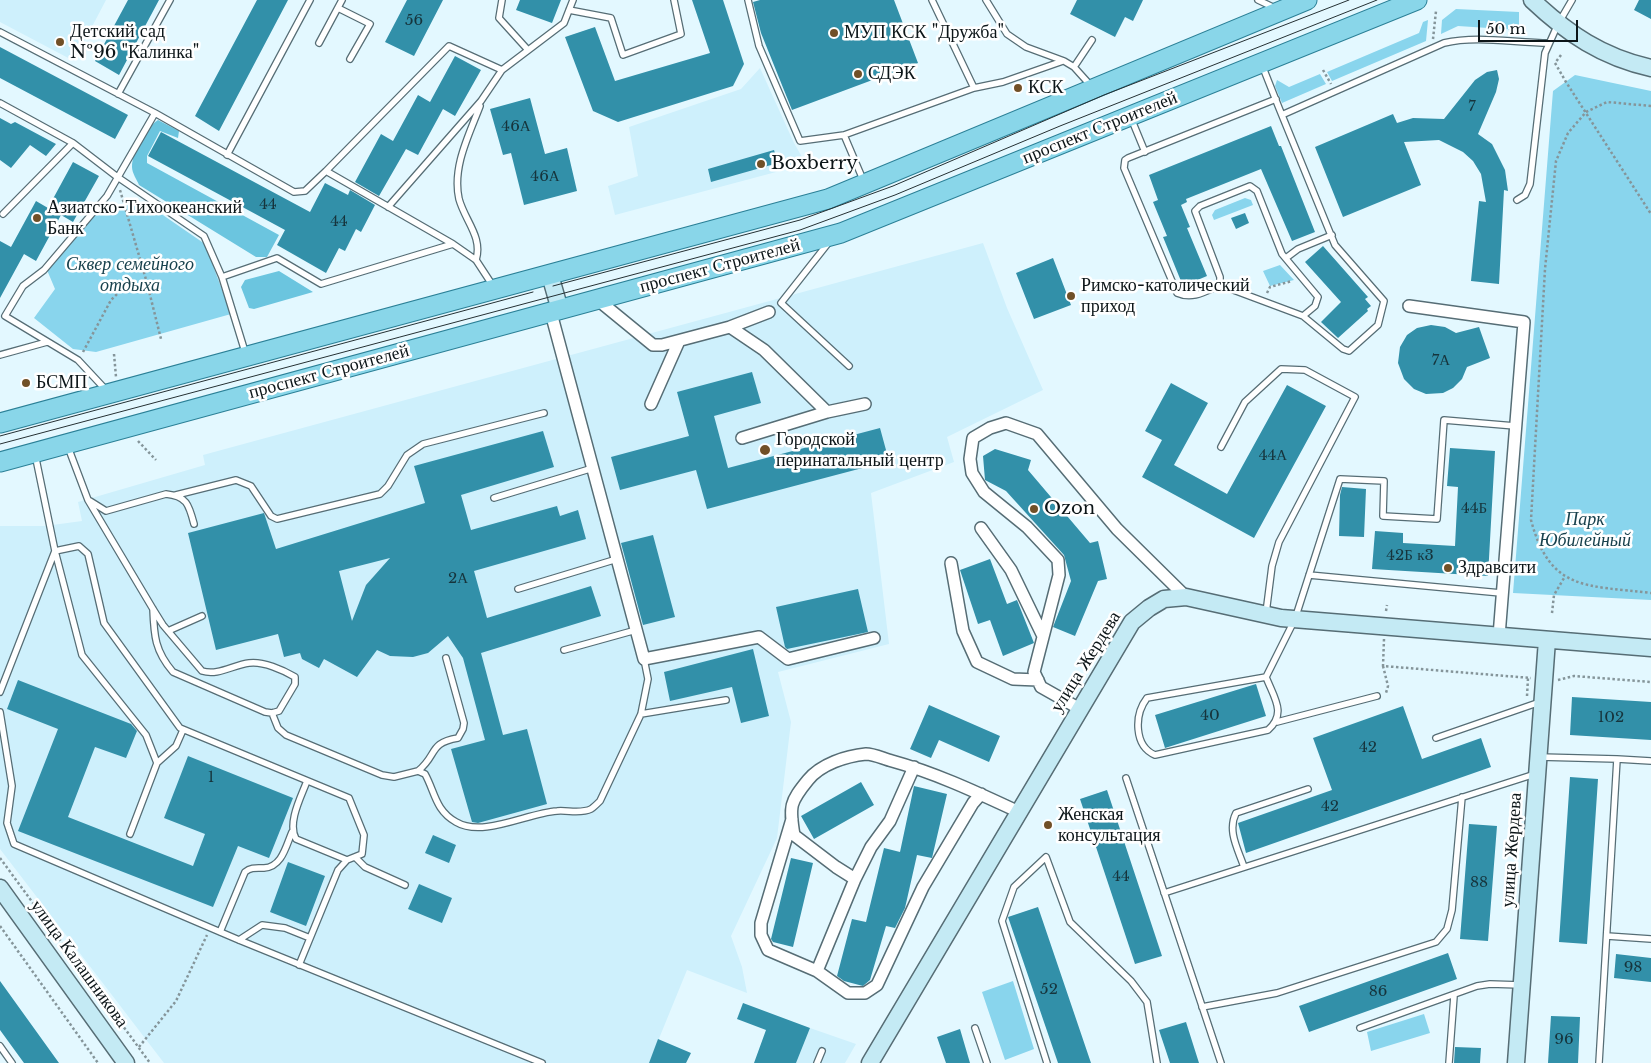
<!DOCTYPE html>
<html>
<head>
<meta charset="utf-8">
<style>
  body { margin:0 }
  #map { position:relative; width:1651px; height:1063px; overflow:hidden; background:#e3f8ff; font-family:"Libre Baskerville",serif }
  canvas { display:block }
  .scale { position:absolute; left:1478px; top:20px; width:100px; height:22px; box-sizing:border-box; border:2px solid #0c1518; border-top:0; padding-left:6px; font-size:15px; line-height:18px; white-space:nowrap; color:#0c1518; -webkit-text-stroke:4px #fff; paint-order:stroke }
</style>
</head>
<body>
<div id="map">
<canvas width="1651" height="1063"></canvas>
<div class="scale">50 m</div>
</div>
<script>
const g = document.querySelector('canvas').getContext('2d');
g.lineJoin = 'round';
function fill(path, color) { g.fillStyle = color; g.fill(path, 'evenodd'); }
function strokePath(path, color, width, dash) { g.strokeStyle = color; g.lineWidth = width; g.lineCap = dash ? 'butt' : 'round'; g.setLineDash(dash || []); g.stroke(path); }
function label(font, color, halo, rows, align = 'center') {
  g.font = font + ' "Libre Baskerville",serif'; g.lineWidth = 5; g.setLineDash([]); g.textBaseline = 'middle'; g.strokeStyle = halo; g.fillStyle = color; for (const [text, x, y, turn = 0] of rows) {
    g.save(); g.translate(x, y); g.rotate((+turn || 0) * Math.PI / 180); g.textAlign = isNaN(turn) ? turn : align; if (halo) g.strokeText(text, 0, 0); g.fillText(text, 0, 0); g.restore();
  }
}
fill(new Path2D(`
  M0,0H106L74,61L0,22Z
  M760,68L794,143L806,164L615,215L608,186L638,176L629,127L741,89Z
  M983,243L1007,308L1043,390L947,437L954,462L871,493L889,644L778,672L791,722L777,838L731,936L742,967L747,993L687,970L649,1063H164L0,849V526H45L82,521L78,502L205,465L203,455Z
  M810,1028L856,1044L845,1063H796Z`), '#cef0fc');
fill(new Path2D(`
  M1456,9L1519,12V30L1458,26L1441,34L1442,20Z
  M1428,20L1426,41L1332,81L1327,72L1419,33L1423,22Z
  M1320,74L1326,84L1282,103L1275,86L1277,80L1289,87Z
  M1575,75L1651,91V600L1513,593L1553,91Z
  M1245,198L1251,200L1253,205L1214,220L1212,215L1215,210Z
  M144,202L205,244L231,314L96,352L73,349L34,318L55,289L47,270L99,210Z
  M1280,265L1294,280L1270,286L1263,271Z
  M1013,981L1034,1049L1005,1060L982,992Z
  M1424,1014L1430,1033L1371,1051L1367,1032Z`), '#89d5ed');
fill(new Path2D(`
  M158,120L179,131L178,138L160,131L147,156V163L279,235L267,257H256L139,185C137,180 132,173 132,167C132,152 145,128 158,120Z
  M279,271L313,292L254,309L249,308L241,287L245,280Z`), '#6bc5df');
fill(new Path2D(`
  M128,0H159L119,75L95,61Z
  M257,0H288L219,131L195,116Z
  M407,0H443L414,56L385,42Z
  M520,0H561L552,23L516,10Z
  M692,0H723L744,64L733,86L618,122L593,111L565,37L595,27L615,81L710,53Z
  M760,0H894L918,63L792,110L761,33L753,2Z
  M1077,0H1143L1133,21L1125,17L1115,37L1070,14Z
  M1639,0H1651V19L1634,10Z
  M0,47L128,115L115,139L0,78Z
  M455,56L481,70L455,116L443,109L418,155L406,149L379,196L355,182L381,134L393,141L418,95L430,102Z
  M1497,70L1499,79L1496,92L1478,134L1492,144L1505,170L1508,191L1504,190L1499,284L1471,281L1479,201L1486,202L1481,174L1473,161L1463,152L1439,140L1404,142L1421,185L1343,217L1315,147L1393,114L1397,123L1413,118L1444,119L1475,80L1487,72Z
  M530,98L545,154L567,148L577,191L524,205L511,153L503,155L490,109Z
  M0,118L11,124L15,122L56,144L46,156L30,145L11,168L0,160Z
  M1271,126L1279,146H1281L1315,232L1292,241L1261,169L1186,199L1187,202L1181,205L1190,227L1187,228L1207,276L1183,286L1163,237L1167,236L1153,202L1158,200L1149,175Z
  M161,132L310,212L325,183L348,195L350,190L375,205L361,232L356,229L345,251L339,248L326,273L277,245L285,230L148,156Z
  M774,150L778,163L711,182L708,169Z
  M73,162L99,176L73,222L61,215L36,261L24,254L0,298V241L11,247L36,201L48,208Z
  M1245,213L1249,223L1236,229L1231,218Z
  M1323,246L1368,297L1365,299L1371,306L1367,309L1368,311L1338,338L1321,322L1341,302L1305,262Z
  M1053,258L1071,305L1034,319L1016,273Z
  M1431,325L1445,327L1456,333L1479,327L1490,358L1467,367L1462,379L1453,388L1443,393L1426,394L1414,389L1404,379L1398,363L1400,347L1407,335L1417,328Z
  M752,372L761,403L714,416L728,468L880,428L889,461L707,509L696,470L620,490L611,457L689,436L677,392Z
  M1171,383L1208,403L1174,465L1227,494L1287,385L1326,406L1254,538L1142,477L1162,440L1145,431Z
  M543,431L554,467L461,495L471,530L557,506L560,516L578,510L586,539L474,571L487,618L591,586L601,616L481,653L503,735L527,729L547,804L478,823L472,822L451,749L485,740L463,658L448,636L428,653L413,657L390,656L377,650L357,677L324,659L319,668L302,659L300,653L284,657L278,634L216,650L188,533L264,513L276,549L425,503L414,466ZM390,558L366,585L352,621L339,571Z
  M1450,448L1495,451L1488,576L1372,569L1375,531L1403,533V543L1455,546L1458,487L1447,486Z
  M995,449L1031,460L1028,470L1090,543L1098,541L1107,579L1098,581L1075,636L1053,627L1071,581L1064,555L1006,491L985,480L983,456Z
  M1342,487L1366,489L1364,537L1339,536L1340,495Z
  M653,535L675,617L643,625L621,543Z
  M990,559L1007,604L1017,600L1034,643L1003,656L990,620L978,624L960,570Z
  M858,589L868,632L787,649L785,647L776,607Z
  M753,649L769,716L741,723L732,687L670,701L664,672Z
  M18,680L131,724L137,731L126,758L95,747L68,817L193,866L205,834L164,818L188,756L293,798L269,858L238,846L213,907L18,831L58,729L7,709Z
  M1256,684L1266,716L1165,748L1155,715Z
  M1572,697L1651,702V740L1570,735Z
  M929,705L1000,736L989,762L939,740L931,758L910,749Z
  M1403,706L1422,759L1481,738L1491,767L1246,853L1238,823L1332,790L1313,738Z
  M1570,777L1598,779L1587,944L1559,942Z
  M861,782L874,805L814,839L801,816Z
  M914,786L947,794L932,858L917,855L905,908L895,928L886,926L870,980L863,986L844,981L837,976L852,919L866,922L884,848L900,852Z
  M1107,790L1162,956L1135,964L1080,799Z
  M1469,824L1497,826L1488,941L1460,939Z
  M433,835L456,845L449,863L425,853Z
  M791,858L813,863L793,947L773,942L771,939Z
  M288,862L325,876L306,926L270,912Z
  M419,884L452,898L442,923L408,909Z
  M1038,907L1091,1063H1058L1008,917Z
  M1448,953L1457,979L1309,1032L1299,1006Z
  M1616,954L1651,958V982L1614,978Z
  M0,981L59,1063H24L0,1030Z
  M743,1003L810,1028L796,1063H754L766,1030L737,1019Z
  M1551,1016L1580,1017L1578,1063H1548Z
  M1186,1022L1199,1063H1170L1159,1030Z
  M960,1029L970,1063H946L937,1037Z
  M658,1039L691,1053L686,1063H649Z
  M1455,1047L1481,1048L1480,1063H1454Z`), '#3290a9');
const lane = new Path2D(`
  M502,0L499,18L528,50
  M748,0L759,46L800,141L844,135
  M986,0L1007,34L1026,47L1064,61L1074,67L1092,87
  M1258,0L1277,9
  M338,8L370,24L350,59
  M569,10L611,18L623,55L681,34L674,0
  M0,32L155,113L294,192L305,191L326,171L453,244L476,260L493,286
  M319,43L342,0
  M1262,65L1279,108L1335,245L1384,301L1378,325L1349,351L1343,349L1303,316L1220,285C1206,291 1193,300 1177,293L1124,168L1125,160L1128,158L1276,99
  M1074,67L1092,40
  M502,70L564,23L573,0
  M974,88L1003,82L1063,61
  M118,94L170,0
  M0,103L73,143L116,176L204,236L222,277L246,355
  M1284,114L1444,43C1477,35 1515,43 1549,43
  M1131,118L1145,152
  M227,155L310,0
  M326,171L449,46L502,70L481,101L388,207
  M864,182L844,135L974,88L932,0
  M1517,200L1525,195L1530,184L1545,53L1558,24L1572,0
  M3,214L73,143
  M829,242L781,303L849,366
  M1286,258L1298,249L1332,235
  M476,260C483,237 465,221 459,199C452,167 469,135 480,106
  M222,277L277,258L321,284L453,244
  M1220,285V277L1195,211L1200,206L1250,186L1257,191L1282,254L1318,297L1315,306L1303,316
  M0,355L47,342
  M106,390L78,360L5,316L23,286L44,270L107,196L155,113
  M68,447L88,500L153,609L163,625L202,671C218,676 233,665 249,663C263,661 283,670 295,677V684L279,711L272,713L265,712L173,672C155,651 154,636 153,609
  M1221,447L1245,402L1281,369L1305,370L1355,397L1279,542L1272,566L1266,613
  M176,495L236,480L251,486L271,516L277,519L380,494L388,486L407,455L423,444L544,413
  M494,498L593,468
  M90,501L106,511L166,494C187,496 189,505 194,524
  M1309,575L1501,593
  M518,589L617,559
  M168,631L202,616
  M564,650L636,630
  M1266,677L1147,698C1134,715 1134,746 1155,755L1268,730C1287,713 1274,698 1266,677L1295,619L1340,479L1384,481L1383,516L1437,519L1444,420L1515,426
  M0,692L55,551L35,454
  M0,712L12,786L7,823L14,844L239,940L542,1063
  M272,713L278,728L286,735L382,775L394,777L418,771L425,774C435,792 435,810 456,822C483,838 527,813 557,811C568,810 581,814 591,809C594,807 598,803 600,801L641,714L648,679L644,659
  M641,714L726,700
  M1277,722L1377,696
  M1436,738L1540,702
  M1539,757L1617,759L1599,1063
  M1617,759L1651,761
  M157,763L176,746L183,730
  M418,771C438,755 428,743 458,738L463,729L464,723L446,658
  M1126,778L1221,1063
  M307,781C301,797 287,823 296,839L347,860
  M130,834L157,763L146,735L82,655L55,551L79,546L88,554L104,623L180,728L349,798L364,835L362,854L347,860L338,870L299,965
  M355,857L365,867L405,885
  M1244,867C1238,849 1227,831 1236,813L1308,789
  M1164,893L1535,774
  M220,932L245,872C251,867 256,868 264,868C282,867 286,846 292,832
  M1607,936L1651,939
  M239,940L262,925L285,928L310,938
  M1202,1007L1277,993L1436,942L1447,929L1452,910L1462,797
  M975,1028L987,1063
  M1360,1028L1477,986L1490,984L1521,985
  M0,1046L12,1063
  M817,1063L822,1051
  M1047,1063L1002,921L1014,887L1046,857L1070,922L1131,981L1147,1002L1157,1063
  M1449,1063L1454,996`);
const street = new Path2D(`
  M598,300L653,345H662L730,327L769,312
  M1409,306L1524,322L1499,636
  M551,313L644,659L759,637L788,659L874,638
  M730,327L764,350L827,412
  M651,404L679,341
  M742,438L827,412L865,404
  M981,528L1011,570L1042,634
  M951,563L963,631L977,662L1013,679L1038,680
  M1080,709L1041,687L1034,672L1059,575L1058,560L1027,527L984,492L972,473L970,459L973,438L990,428L1006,423L1037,434L1117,529L1186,597
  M792,819L761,923V935L768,950L817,971L848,993H865L877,985L923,887L973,803L981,794
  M855,879L871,847L890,821L914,767
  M817,971L855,879L836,867L794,835C789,806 790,802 808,780C821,764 846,756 866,754C874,754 884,759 892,761C936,773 978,793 1019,812`);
const secondary = new Path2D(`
  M1532,0C1568,34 1602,57 1651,68
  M550,275L560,310
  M0,888L126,1063
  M870,1063L1132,622L1149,608L1164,599L1186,597L1281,618L1651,648
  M1516,1063L1547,640`);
const primary = new Path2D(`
  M0,423L828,199L1307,0
  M0,462L841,233L1417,0`);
strokePath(lane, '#566d75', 8);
strokePath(street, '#566d75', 14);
strokePath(secondary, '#566d75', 19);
strokePath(primary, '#2b8097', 21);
strokePath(new Path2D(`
  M1433,39L1436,11
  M1561,55L1555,63L1566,82L1651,214
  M1323,70L1331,84
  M1651,106L1607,102L1586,112L1568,133L1556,161L1545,269L1531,520C1550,592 1587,585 1651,593
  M147,283L161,339
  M1267,293L1270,287L1292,281
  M83,352L111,300L124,287L147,283L120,190
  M114,354L116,377
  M138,441L156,460
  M1386,611L1387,605
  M1552,613L1554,595L1564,578
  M1384,639L1383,666L1531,678
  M1383,666L1388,686L1386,693
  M1558,680L1574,676L1651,682
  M1527,696L1528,678
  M0,858L150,1063
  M0,926L98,1063
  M139,1047L176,1001L207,935`), '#85959a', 2.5, [2.5, 2.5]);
strokePath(lane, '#fff', 5.5);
strokePath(street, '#fff', 11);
strokePath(secondary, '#c4eaf4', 16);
strokePath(primary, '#89d6e9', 19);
strokePath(new Path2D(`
  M553,286L800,220L893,186L1104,95L1349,0
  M0,436L533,292
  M0,444L800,230L895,195L1060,126L1377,0`), '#253033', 1);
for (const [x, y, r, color] of [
  [834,33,5,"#715027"],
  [60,42,5,"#715027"],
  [858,74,5,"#715027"],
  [1018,88,5,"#715027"],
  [761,164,5,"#715027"],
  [37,218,5,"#715027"],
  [1071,296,5,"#715027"],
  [26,383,5,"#715027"],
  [765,450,6,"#715027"],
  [1034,509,5,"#715027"],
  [1448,568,5,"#715027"],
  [1048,825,5,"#715027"]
]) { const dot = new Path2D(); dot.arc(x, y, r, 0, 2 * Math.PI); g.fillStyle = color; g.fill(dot); strokePath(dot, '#fff', 2); }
label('15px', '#16343c', null, [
  ["56",414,21],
  ["7",1472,107],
  ["46А",516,127],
  ["46А",545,177],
  ["44",268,205],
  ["44",339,222],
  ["7А",1441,361],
  ["44А",1273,456],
  ["44Б",1474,509],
  ["42Б к3",1410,556],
  ["2А",458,579],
  ["40",1210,716],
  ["102",1611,718],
  ["42",1368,748],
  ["1",211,778],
  ["42",1330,807],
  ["44",1121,877],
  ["88",1479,883],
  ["98",1633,968],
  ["52",1049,990],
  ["86",1378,992],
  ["96",1564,1040]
]);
label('18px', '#0c1518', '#fff', [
  ["Детский сад",70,32],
  ["№96 \"Калинка\"",70,53],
  ["МУП КСК \"Дружба\"",844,33],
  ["СДЭК",868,74],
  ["КСК",1028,88],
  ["Boxberry",771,164],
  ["Азиатско-Тихоокеанский",47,208],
  ["Банк",47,229],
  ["Римско-католический",1081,286],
  ["приход",1081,307],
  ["БСМП",36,383],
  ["Городской",776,440],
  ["перинатальный центр",776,461],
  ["Ozon",1044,509],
  ["Здравсити",1458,568],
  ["Женская",1058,815],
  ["консультация",1058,836]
], 'left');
label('18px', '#0c1518', '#fff', [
  ["проспект Строителей",1100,128,-22],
  ["проспект Строителей",720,266,-15],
  ["проспект Строителей",329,372,-15],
  ["улица Жердева",1086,662,-58],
  ["улица Жердева",1512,850,-86],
  ["улица Калашникова",79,964,54]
]);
label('italic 18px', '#18414d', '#fff', [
  ["Сквер семейного",130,265],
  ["отдыха",130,286],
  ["Парк",1585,520],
  ["Юбилейный",1585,541]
]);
</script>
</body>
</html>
